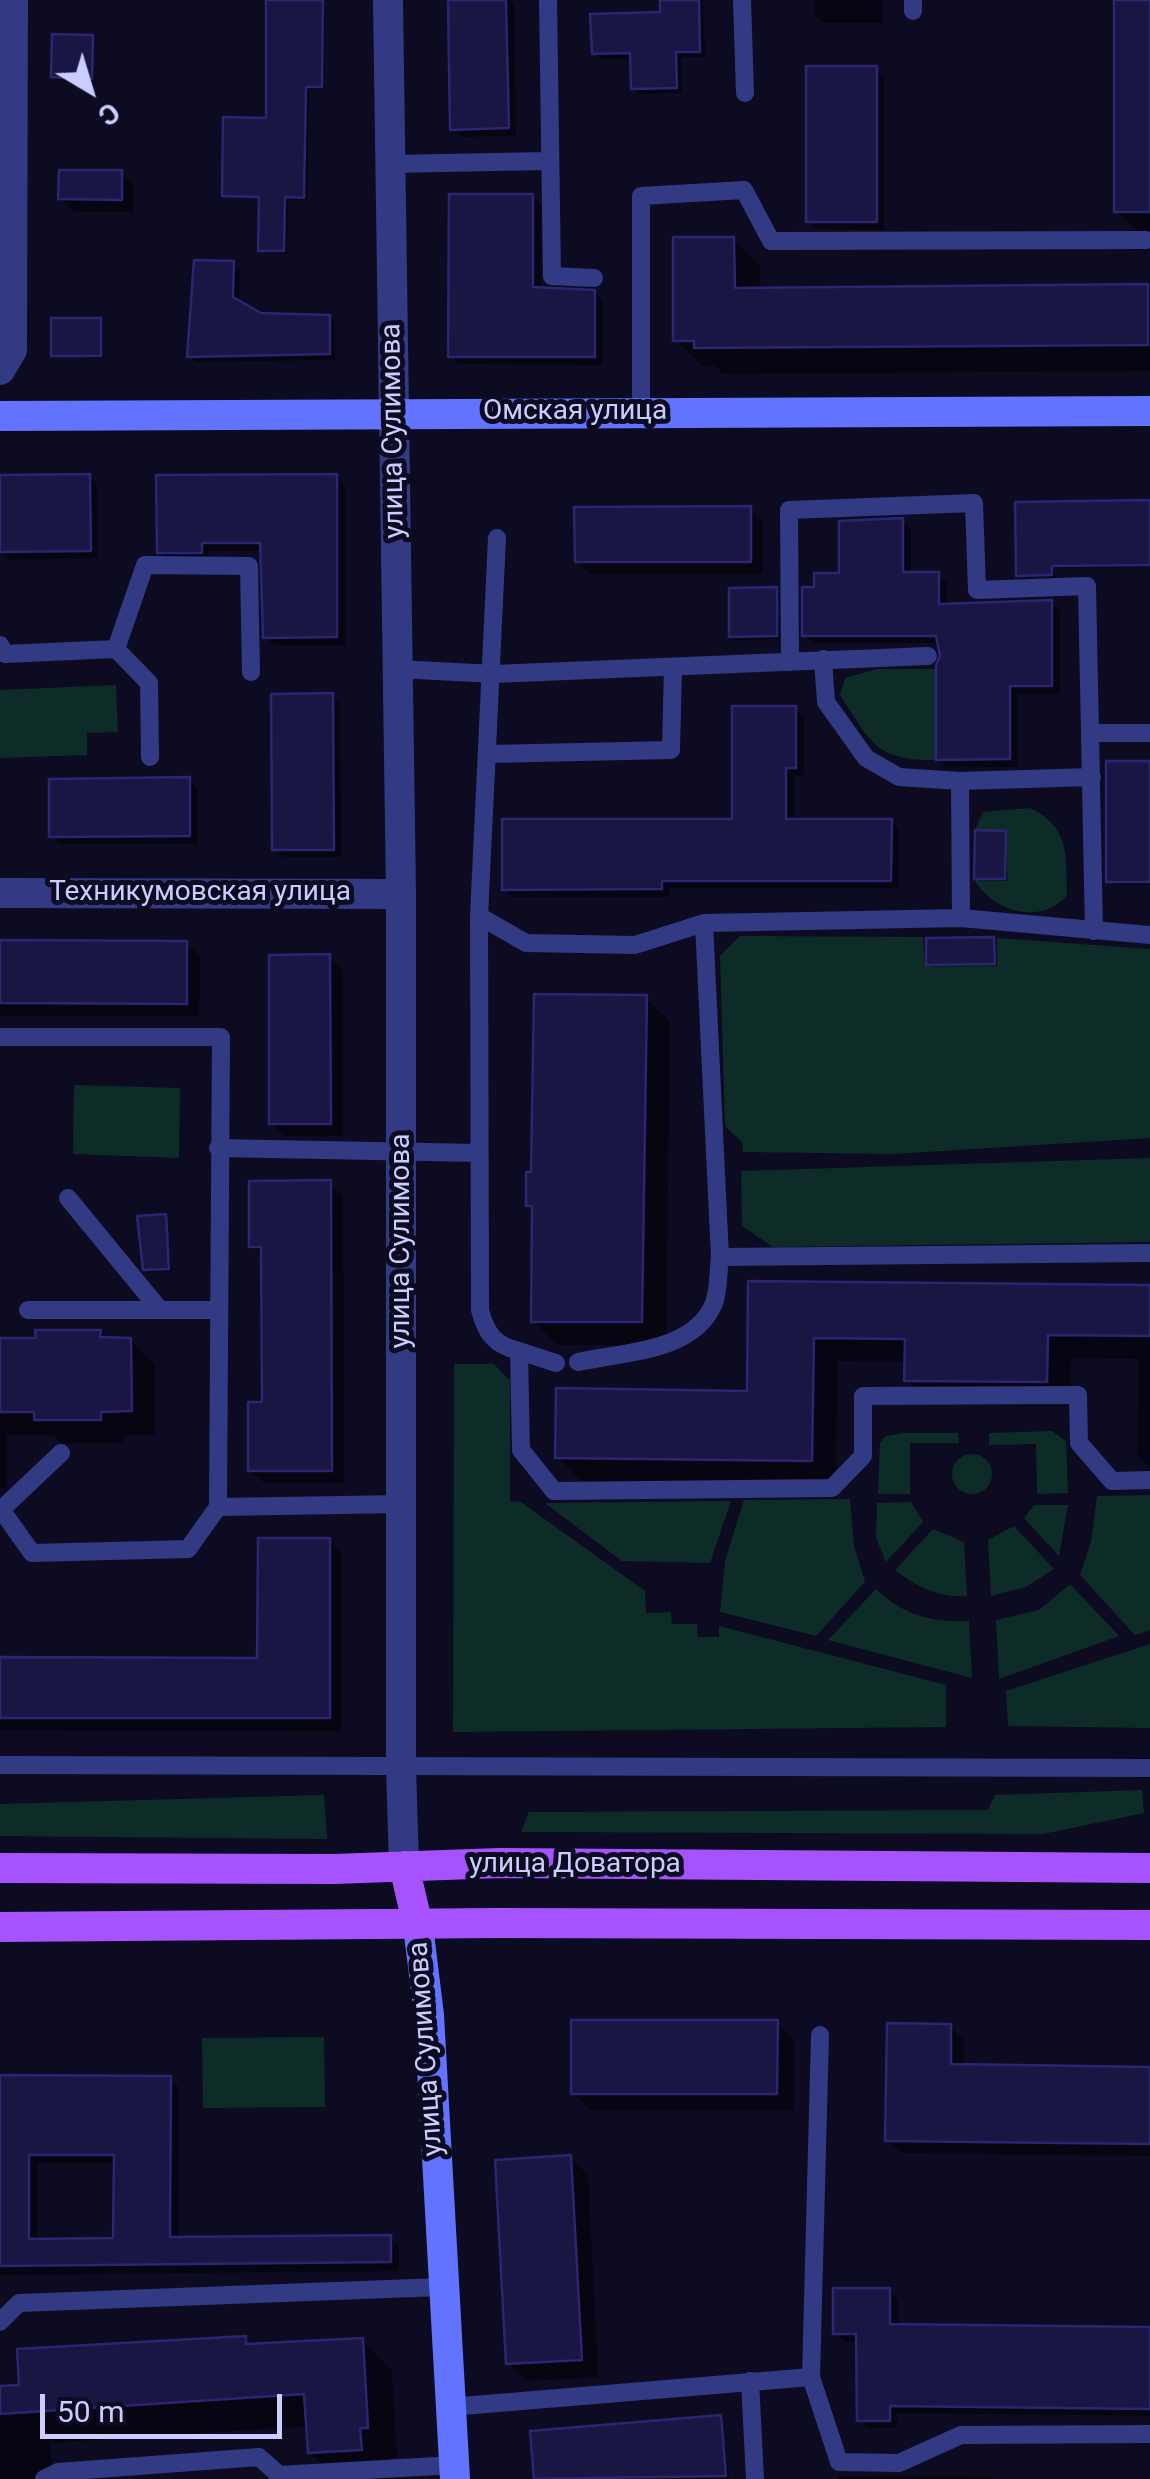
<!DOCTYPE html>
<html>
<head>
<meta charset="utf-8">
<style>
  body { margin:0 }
  #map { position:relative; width:1150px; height:2479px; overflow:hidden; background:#0c0b21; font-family:Roboto,sans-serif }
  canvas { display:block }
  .north { position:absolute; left:40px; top:40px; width:100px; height:100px; -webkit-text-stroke:8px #0c0b21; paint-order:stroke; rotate:142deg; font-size:28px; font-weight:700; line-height:40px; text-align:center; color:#cbcdff }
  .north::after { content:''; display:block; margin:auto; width:35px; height:45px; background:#cbcdff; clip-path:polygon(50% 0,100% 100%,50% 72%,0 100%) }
  .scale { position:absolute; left:40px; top:2394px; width:242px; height:45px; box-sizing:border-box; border:5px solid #cbcdff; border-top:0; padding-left:12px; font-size:30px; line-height:35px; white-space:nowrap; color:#cbcdff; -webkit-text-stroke:8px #0c0b21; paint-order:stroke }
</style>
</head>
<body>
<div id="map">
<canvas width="1150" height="2479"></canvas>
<div class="north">С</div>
<div class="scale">50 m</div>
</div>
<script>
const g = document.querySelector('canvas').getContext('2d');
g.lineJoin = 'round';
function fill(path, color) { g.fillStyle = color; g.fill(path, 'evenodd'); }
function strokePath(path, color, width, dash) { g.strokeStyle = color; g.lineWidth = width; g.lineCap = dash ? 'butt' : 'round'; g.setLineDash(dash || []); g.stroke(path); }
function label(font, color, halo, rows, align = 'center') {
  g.font = font + ' Roboto,sans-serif'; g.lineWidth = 10; g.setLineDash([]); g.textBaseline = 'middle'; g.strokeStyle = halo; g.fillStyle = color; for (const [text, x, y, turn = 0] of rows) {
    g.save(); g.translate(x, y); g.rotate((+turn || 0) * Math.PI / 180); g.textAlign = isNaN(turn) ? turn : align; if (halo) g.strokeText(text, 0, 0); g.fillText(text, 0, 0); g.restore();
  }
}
fill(new Path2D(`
  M936,669V760C875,761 871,742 840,695L845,678L877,669Z
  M116,685L118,732L87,733V755L0,758V690Z
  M1030,808C1070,827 1066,855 1067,895C1042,926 992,912 974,879L1005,878L1006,831L975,830L983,812Z
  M740,936L923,937L925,966L997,965V938L1150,949V1138L893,1154L743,1152L742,1142L725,1126L720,956Z
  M74,1085L180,1088L179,1158L73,1154Z
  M1150,1158V1242L773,1247L742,1226L741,1171Z
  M454,1364H494L510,1381V1501L521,1502L645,1591L646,1613L671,1612L672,1624H697L698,1637H719V1626L946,1685V1727L453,1732Z
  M1052,1431L1066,1441L1068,1493L1037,1494L1036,1444L989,1445V1433Z
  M904,1433H958L959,1443H910V1494H878L880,1443L886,1436Z
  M952 1474a20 20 0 1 1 40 0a20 20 0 1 1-40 0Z
  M1150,1495V1630L1135,1635L1080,1575L1091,1542L1097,1496Z
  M850,1499L854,1546L865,1582L816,1636L720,1612L725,1561L744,1500Z
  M731,1501L710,1563L622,1561L545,1503Z
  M911,1502L923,1522L886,1562L876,1538L877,1503Z
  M1034,1505H1068L1059,1556L1024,1518Z
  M1014,1526L1054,1569L1026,1587L991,1596L988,1540Z
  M933,1529L964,1542L967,1596C938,1598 917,1587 895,1570Z
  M1070,1584L1119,1636L999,1679L996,1620L1039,1610Z
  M876,1589C903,1615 932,1623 969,1621L972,1678L828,1640Z
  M1150,1644V1728L1008,1726L1006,1691Z
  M1142,1790L1144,1813L1043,1834L521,1832L529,1812L988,1810L995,1795Z
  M324,1795L327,1839L0,1836V1804Z
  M324,2037L325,2107L203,2108L202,2038Z`), '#0e2c27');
fill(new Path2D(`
  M450,0H509L514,4L516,136L462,137L453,129Z
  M662,0H703L705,57H681L682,93L640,94L634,88L633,58L600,59L594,53L662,14Z
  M815,0H883V23H823L815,15Z
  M1117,0H1150V235H1141L1116,211Z
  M322,2L325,5L324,90H309L307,200H288L287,254L264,253L261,199L224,195L268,120Z
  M92,38L94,81L57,80L54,76Z
  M876,69L884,78V230L817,229L809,221Z
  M121,173L134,186V212H74L61,198Z
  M532,196L541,205V290L594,293L603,301V365L459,364L451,356Z
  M733,239L760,266V290L1150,286V371L723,374L715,366H702L676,340Z
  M233,263L240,270L239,303L260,316L329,317L335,323V360L196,362L189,356Z
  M100,321L103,359L53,355Z
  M89,476L97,485L98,558L10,560L1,551Z
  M336,477L345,485V645H274L265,637L263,551H209V561L168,560L159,552Z
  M1150,502V567L1054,568L1055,578L1018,575Z
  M750,509L763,522V574H591L577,561Z
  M902,521L911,529V575H938L947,583V606L1051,602L1060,611V694H1017V767H947L938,759L940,643H813L805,635L816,589L841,575Z
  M776,590L780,639L735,640L732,636Z
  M332,696L340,704L341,857H283L275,849Z
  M795,708L804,717V775H794V821H891L899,830V888H669V897H513L504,889L735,821Z
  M1150,763V885L1112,884L1108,881Z
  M189,780L198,789V844H60L52,836Z
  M1005,833L1008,881H980L977,878Z
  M993,940L997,966L932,967L929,964Z
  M0,942L186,943L200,956L199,1016H0Z
  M329,957L343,970V1136H284L271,1123Z
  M646,998L670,1022L666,1345H557L533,1321L534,1211L528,1205L534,1174Z
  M330,1183L343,1196L344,1483H264L250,1470L264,1405V1258L251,1246Z
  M165,1216L172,1271L150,1273L146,1269Z
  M751,1284L1150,1288V1468L1137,1456L1139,1359L1071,1358L1070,1406L931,1404L907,1380V1362L837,1361L836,1484L582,1482L558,1457L749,1393Z
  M100,1332L107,1340H130L155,1364V1435H124V1443H61L53,1435H7V1488H0V1340Z
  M329,1540L342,1554V1731L0,1730V1660H260Z
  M777,2023L794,2040V2110H591L573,2093Z
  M950,2027L964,2040L963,2067L1150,2069V2156L901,2153L888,2140Z
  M0,2078H170L179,2088L178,2240L390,2238L399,2247V2271L0,2275ZM37,2163H116V2240L37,2241Z
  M570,2158L588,2175L598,2377L526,2381L508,2363Z
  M889,2291L898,2300V2326L1150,2329V2416L897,2413V2428H868L860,2420L859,2342H844L835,2333Z
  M245,2339L253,2346L362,2340L392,2371L397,2458H390L391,2479H337L310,2452L309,2426L50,2443L52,2479H0V2389Z
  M720,2418L729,2479H537L533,2433Z
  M838,2476L991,2477L994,2479H838Z`), '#0007');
const building = new Path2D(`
  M266,0H323L322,87H306L304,198L285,197L284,251H258L259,197L222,196L223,117L266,118Z
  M448,0H506L509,128L450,130Z
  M660,0H699L700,52H676L677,88L631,89L630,53L592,54L590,14L660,12Z
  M1114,0H1150V212H1114Z
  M52,34L93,35L92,79L51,77Z
  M806,66H877V222H806Z
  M59,170H122V200L58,199Z
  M449,194H533V287L595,290V357H448Z
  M673,237H734L735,288L1148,284V345L694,348V341H673Z
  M194,260L234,261L233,297L261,313L330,315V354L187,357Z
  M51,318H101V356H51Z
  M90,474L91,551L0,552V475Z
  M337,474V637L263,638L260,543H202V553H157L156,475Z
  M1150,500V565L1052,566V575L1016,576L1015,502Z
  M751,506V562H575L574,507Z
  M903,518V572H939V604L1052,600V686H1010V759L936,760V665L940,656L936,636H802V587H814V573H839V521Z
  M777,587V636L729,637V588Z
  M333,693L334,850H272L271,694Z
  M732,706H796V768H786V819H892L891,881H662V889L502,890V819H732Z
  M1106,761H1150V882H1106Z
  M190,777V836L49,837V779Z
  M975,830L1006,831L1005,879H974Z
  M994,937L995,964L926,965V938Z
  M0,940L187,941V1004L0,1003Z
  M330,954L331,1124H269V955Z
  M534,994L647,995L642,1322H531L532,1206H526V1172H531Z
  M331,1180L332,1471H248V1402H262L261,1247H249V1181Z
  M166,1214L169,1269L143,1270L137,1216Z
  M748,1281L1150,1285V1336L1048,1335L1047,1382L904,1381L905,1339L814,1338L812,1461L555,1458L556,1388L747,1391Z
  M35,1330H101L100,1337L131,1338L132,1411L101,1412V1420H34V1412H0V1338H36Z
  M258,1538H330V1718H0V1657L257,1658Z
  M571,2020H778L777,2094H571Z
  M887,2023L951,2024V2064L1150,2067V2144L885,2141Z
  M0,2075L171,2076L170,2237L391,2235V2262L0,2266ZM29,2155H114L113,2238L29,2239Z
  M571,2155L582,2360L506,2364L495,2160Z
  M833,2288H890V2324L1150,2327V2409L890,2406V2421H857L856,2334H833Z
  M246,2336V2344L363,2338L368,2428H360L362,2450L308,2453L304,2394L0,2414V2386L19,2385L17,2349Z
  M721,2415L726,2476L534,2479L530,2431Z`);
fill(building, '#191644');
strokePath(building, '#2a2672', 2.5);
strokePath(new Path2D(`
  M548,0L552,276L594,278
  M742,0L745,93
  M913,0V11
  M389,164L548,161
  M641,413V196L744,190L771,241L1146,240
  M497,538L479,916L480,1310C486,1334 495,1345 519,1351L521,1450L554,1491L832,1488L863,1456V1396L1078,1395L1079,1443L1112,1481L1150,1480
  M0,645L5,654L116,649L145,565L249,566L251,672
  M116,649L149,683L150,757
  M823,659L826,702L866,758L899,777L960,781L1092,777
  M790,662L789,510L974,503L977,590L1087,586L1094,931
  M398,669L494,674L928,656
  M1090,733H1150
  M489,754L671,750L673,667
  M960,781L961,918
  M479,916L526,943L635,945L704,923L961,918L1150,935
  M0,1037H221L218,1507
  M218,1148L478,1153
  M68,1198L160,1310
  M720,1257L1150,1253
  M28,1310H219
  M519,1351L556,1363
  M578,1362C623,1352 695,1352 714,1303C719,1290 718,1271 720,1257L704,923
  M0,1508L32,1553L188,1549L218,1507L402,1504
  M3,1508L61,1453
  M0,1765L1150,1768
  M0,2322L19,2303L441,2287
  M811,2377L839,2462L899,2463L961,2435L1150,2434
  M750,2381L755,2479
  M450,2407L811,2377L820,2035
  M44,2479L58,2472L259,2457L279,2475L454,2465`), '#323a84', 18);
strokePath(new Path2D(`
  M388,0L401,894V1768L404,1866
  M0,370L12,350L13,0
  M0,893L401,894`), '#323a84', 30);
strokePath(new Path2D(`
  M0,416L1150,411
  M418,1926L429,2015L455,2479`), '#6274ff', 30);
strokePath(new Path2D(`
  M404,1866L418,1926
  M0,1868L334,1869L500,1863L1150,1868
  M0,1927L498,1923L1150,1925`), '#a752ff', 30);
label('28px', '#cbcdff', '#0c0b21', [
  ["Омская улица",575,412],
  ["улица Сулимова",394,431,-91],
  ["Техникумовская улица",200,893],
  ["улица Сулимова",402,1241,-90],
  ["улица Доватора",575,1865],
  ["улица Сулимова",427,2049,-94]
]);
</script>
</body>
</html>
